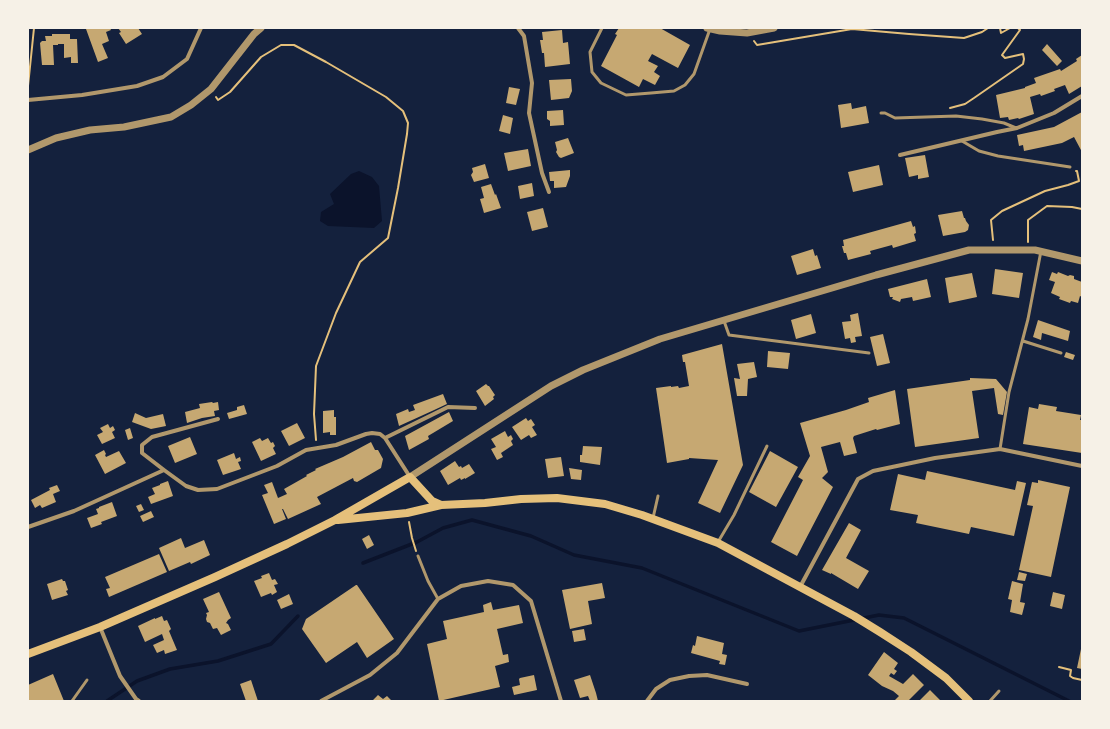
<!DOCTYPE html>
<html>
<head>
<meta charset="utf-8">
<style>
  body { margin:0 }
  #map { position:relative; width:1110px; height:729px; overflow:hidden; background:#14213d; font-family:"Nunito Sans",sans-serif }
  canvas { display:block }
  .frame { position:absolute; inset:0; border:29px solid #f6f1e7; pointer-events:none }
</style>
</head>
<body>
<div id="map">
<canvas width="1110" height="729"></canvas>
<div class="frame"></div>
</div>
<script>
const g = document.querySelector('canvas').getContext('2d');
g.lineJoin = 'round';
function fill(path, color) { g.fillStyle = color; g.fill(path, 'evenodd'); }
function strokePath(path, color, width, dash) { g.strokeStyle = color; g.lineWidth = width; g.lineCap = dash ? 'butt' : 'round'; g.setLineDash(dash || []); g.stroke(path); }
fill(new Path2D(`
  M359,171L372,177L379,186L382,221L374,228L328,226L320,221L321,212L334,204L330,194L351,174Z`), '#0b132b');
strokePath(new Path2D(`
  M363,563L417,542L443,528L472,520L531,536L574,555L642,568L799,631L879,615L904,618L1069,701
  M107,701L137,681L170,669L218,661L271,644L298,616`), '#0b132b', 3.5);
fill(new Path2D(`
  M87,28H110L111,30L106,32L109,41L102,44L108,58L98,62L86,29Z
  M118,28H138L142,34L126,44L119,33L121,32Z
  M619,28H660L690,45L678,68L652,54L648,61L658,66L654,72L660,76L655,85L643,79L639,87L601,66L617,35L615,34Z
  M562,30L563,43L568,42L570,64L545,67L544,53H542L540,40H543L542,32Z
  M52,34H70V39H77L78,63H71V57L64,58V44H58V45H53L54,65H42L40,43L42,41H46L45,36H52Z
  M1047,44L1062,61L1057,66L1042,50Z
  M1082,55V86L1069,94L1065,85L1054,89L1055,91L1041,96L1040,94L1030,97L1034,114L1019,119L1018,118L1009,120L1008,117L1000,118L996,95L1025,88V87L1036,83L1034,78L1060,69L1061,71L1077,61L1076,59Z
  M571,79L572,91L569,98L551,100L549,80Z
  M509,87L520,89L516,105L506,103Z
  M851,103L852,109L866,106L869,123L841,128L838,105Z
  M563,110L564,125L550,126V121L547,119V111Z
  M1082,112V152L1074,137L1062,143L1024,151L1023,145L1019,146L1017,135L1054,127Z
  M503,115L513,118L510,134L499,131Z
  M568,138L574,153L561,158L559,157L556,152L557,150L555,142Z
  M528,149L531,166L508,171L504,153Z
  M925,155L929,177L918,179V175L909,177L905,158Z
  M485,164L489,178L474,182L471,175L473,172L472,168Z
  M879,165L883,185L853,192L848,172Z
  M570,170V176L566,187L554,188V181H550L549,172Z
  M532,183L534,196L520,199L518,186Z
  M491,184L495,195L496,194L501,208L484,213L480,199L484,198L481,187Z
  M543,208L548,227L532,231L527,212Z
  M962,211L964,218H965L966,221L969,225L968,230L965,232L943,236L938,215Z
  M911,221L913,227L915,226L916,233L914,234L916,241L893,248L892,245L870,251L871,254L848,260L846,253H844L842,246H844L843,240Z
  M813,249L815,256L817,255L821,268L797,275L791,256Z
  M995,269L1023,273L1019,298L992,294Z
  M1052,272L1057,274L1058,272L1068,276L1070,275L1074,276V279L1082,282V297L1080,296L1078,303L1071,301L1070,303L1059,299L1060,297L1051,293L1055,282L1049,280Z
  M972,273L977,297L949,303L945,278Z
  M927,279L931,297L913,301L912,297L901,299L900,302L892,299L893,297H890L888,289Z
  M858,313L862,336L855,337L856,342L851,343L850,338L845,339L842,322L851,321L850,315Z
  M811,314L816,333L796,339L791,320Z
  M1038,320L1070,331L1068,341L1042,333L1041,340L1033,337Z
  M883,334L890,363L877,366L870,337Z
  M722,344L743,465L720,513L698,503L718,460L689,458V459L667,463L656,388L671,386V387L678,386L679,388L689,386L685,362H683L682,355Z
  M768,351L790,353L788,369L767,367Z
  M1066,352L1075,355L1073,360L1064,357Z
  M754,362L757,377L748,379L747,396H737L734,378L740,379L737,364Z
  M970,378L996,379L1007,392L1003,415L998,414L994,388L972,391L979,438L915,447L907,389L970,380Z
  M486,384L488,386H489L495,395L493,397L494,399L485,406L476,391Z
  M895,390L900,424L877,430L876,429L854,436L853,438L857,453L844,456L840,442L821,447L828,472L822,478L833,487L797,556L771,542L803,480L798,477L810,456L800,423L846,410L869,402L868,398Z
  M443,394L447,404L432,411L399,426L396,414L408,409L409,412L415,410L413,405Z
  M212,402L213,403L218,402L219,410L214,411L215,416L202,418L187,423L185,412L200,408L199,404Z
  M1039,404L1057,407L1056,411L1081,415L1080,420H1082V453L1023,444L1029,407L1038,409Z
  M244,405L247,414L229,419L227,413L237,410V407Z
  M334,410V417H336V435H330V432L323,433V411Z
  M449,412L453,421L428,436L429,439L409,450L405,436Z
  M135,413L146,418L163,414L166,426L151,429L132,422Z
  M526,418L528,421L531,419L535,425L532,427L537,435L531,438L529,435L521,440L512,427Z
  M297,423L305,438L289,446L281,431Z
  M108,424L110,428L113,426L115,430L112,432L115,438L102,444L97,435L103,432L100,428Z
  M130,428L133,438L128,440L125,430Z
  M505,431L508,437L511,435L513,439L511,441L513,445L501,453L503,457L497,460L491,449L496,447L491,439Z
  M190,437L197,454L175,463L168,446Z
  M260,438L262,441L268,438L271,443L273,442L275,446L273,448L276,454L261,461L252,442Z
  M371,442L375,450H378L383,459L381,468L357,482L354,481L353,478L317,497L321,504L288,519L283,509H282L286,519L274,524L262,495L268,493L264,485L272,482L278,498L287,494L284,489L307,476L306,475L316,470L315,469L343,457Z
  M583,446L602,447L600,465L580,462V455H582Z
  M104,450L106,454L105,455L106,457L119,451L126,463L105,474L95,455Z
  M770,451L798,467L776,507L749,492Z
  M234,453L236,459L240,457L241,461L238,462L241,469L223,475L217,460Z
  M561,457L564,476L548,478L545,459Z
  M455,461L459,467L461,466L462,468L469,464L475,473L465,479V478L461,480L460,478L448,485L440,471Z
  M569,468L582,470L581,480L571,479Z
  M927,471L1015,490L1017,481L1026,483L1014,536L971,527L969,534L916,523L918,515L890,510L898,474L925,480Z
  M1038,480L1070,487L1051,577L1019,570L1033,506L1027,505L1032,482L1038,483Z
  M168,481L173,496L151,504L148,497L155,494L152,488L160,485V484Z
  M57,485L60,491L53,494L56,502L42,508L40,505L35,508L31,500L50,490L49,488Z
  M112,502L117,516L101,522L102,524L91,528L87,518L98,514L96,509L99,508V507Z
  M141,504L144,510L139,512L136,506Z
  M151,511L154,517L143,522L140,516Z
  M849,523L861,530L846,558L869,571L858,589L831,573V574L822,570Z
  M369,535L374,545L367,549L362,539Z
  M181,538L185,548L204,540L210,555L191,564L190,562L169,571L159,548Z
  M159,554L167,572L109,597L106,589L110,588L105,577Z
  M1019,572L1027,574L1025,581L1017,580Z
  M269,573L272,580L275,579L278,584L274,585L277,592L272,595L271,593L261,597L254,581L262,578L261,576Z
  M62,579L63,581H65L68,590L66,591L68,595L52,600L47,584Z
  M1012,581L1023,584L1020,602L1025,603L1022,615L1010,612L1012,600L1008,599Z
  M602,583L605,598L588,601L592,624L570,629L562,590Z
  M356,585H357L394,639L367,658L357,642L326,663L302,629L306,619Z
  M219,592L231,618L228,620L226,623L228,624L231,630L221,635L217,628L213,629L210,623L207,622L206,619L207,615L206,613L209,612L203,599Z
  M1053,592L1065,595L1062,609L1050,606Z
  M289,594L293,604L281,609L277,600Z
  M491,602L493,610L519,605L523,623L497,629L503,655L508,654L509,662L495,666L500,687L439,701L427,644L447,639L443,621L484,612L483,605Z
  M162,616L164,621L167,620L171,629L169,631L177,650L165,654L164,650L157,653L153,645L164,640L162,634L145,642L138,626L155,618V619Z
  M584,629L586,640L574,642L572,631Z
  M697,636L724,643L722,654L727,655L725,665L719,664L720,661L691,653L693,645L695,646Z
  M1081,649L1082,650V669L1077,668Z
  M884,652L898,663L894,669L897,671L894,675L891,673L889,676L903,684L913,674L924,685L908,701H897L895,700L899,696L893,691L882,686L868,675Z
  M53,674L64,701H28V685Z
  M534,675L537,690L514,695L512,687L520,685L519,679L520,678Z
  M590,675L596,693L598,701H590L588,696L580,698L574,680Z
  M251,680L258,701H246L240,684Z
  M930,690L941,701H919Z
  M378,695L383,699L387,696L392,701H372Z`), '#c6a872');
strokePath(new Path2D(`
  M1000,28L1001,33L1010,28
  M754,41L757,45L852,29L909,34L964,38L982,32L988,28
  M28,86L34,28
  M216,97L218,100L230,92L261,57L281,45H294L326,62L386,97L403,111L408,123L407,134L398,188L388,238L360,262L336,313L316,366L314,414L316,440
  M950,108L965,104L974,98L1023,64L1024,59L1023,54L1005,58L1002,55L1020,30L1018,28
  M993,240L991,220L1002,211L1045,191L1068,185L1079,181L1077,171H1076
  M1028,242V220L1047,206L1072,207L1082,209
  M409,522L412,538L416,551
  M1059,667L1071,670L1070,676L1073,678L1082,680`), '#e5c07b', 2);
strokePath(new Path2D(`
  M602,28L590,52L592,72L601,83L626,95L651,93L674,91L685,85L694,74L710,29
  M881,113H885L895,118L956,116L982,119L1004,123L1016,128
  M962,141L979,151L998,156L1070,167
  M724,321L729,335L869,353
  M1023,341L1061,353
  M1000,449L1009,392L1028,319L1041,251
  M653,518L658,496
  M718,542L734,515L767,446
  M418,556L428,581L438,599
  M72,701L87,680
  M990,701L999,691`), '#b1986c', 3);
strokePath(new Path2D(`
  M518,28L524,36L532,83L529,113L542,173L549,192
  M28,100L82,95L137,86L163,77L187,59L201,28
  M900,155L997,132L1017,128L1054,113L1082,96
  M164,470L142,453V445L152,437L218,419
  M410,477L385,438L448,407L475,408
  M28,527L74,511L164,470L186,486L198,490L217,489L277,466L306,450L336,445L366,434L372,433L380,434L385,438
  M800,587L858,479L873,471L935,458L1000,449L1082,466
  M100,627L120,676L136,699L139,701
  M321,701L370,675L397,653L438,599L461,586L488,581L513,585L531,601L561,701
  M647,701L656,689L670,680L689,676L707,675L747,684`), '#b1986c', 4);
strokePath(new Path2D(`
  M707,28L720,31L747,33L774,28
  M28,150L56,138L90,130L124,127L171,117L191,105L211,89L254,34L261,28
  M410,477L551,386L583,370L660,339L876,275L969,250H1035L1082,261`), '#b1986c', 7);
strokePath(new Path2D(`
  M338,520L407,513L441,505
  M28,654L100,627L215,577L287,544L335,520L410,477L432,501L441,505L485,503L521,499L557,498L605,504L642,515L718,543L854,616L880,632L911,652L946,678L969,701`), '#e5c07b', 8);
</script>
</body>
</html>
